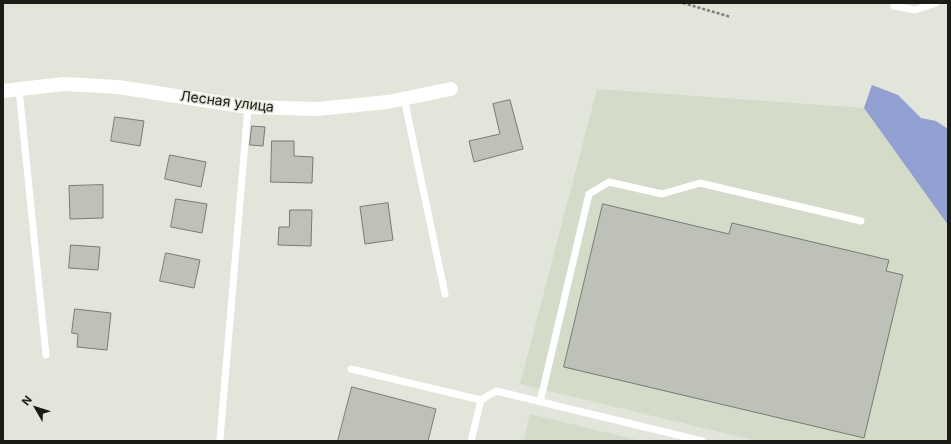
<!DOCTYPE html>
<html>
<head>
<meta charset="utf-8">
<style>
  body { margin:0 }
  #map { position:relative; width:951px; height:444px; overflow:hidden; background:#e1e5da; font-family:Inter,sans-serif }
  canvas { display:block }
  .frame { position:absolute; inset:0; border:4px solid #1b1c18; pointer-events:none }
  .north { position:absolute; left:16px; top:388px; width:40px; height:40px; -webkit-text-stroke:3px #e1e5da; paint-order:stroke; rotate:309deg; font-size:11px; font-weight:700; line-height:16px; text-align:center; color:#1b1c18 }
  .north::after { content:''; display:block; margin:auto; width:14px; height:18px; background:#1b1c18; clip-path:polygon(50% 0,100% 100%,50% 72%,0 100%) }
</style>
</head>
<body>
<div id="map">
<canvas width="951" height="444"></canvas>
<div class="frame"></div>
<div class="north">N</div>
</div>
<script>
const g = document.querySelector('canvas').getContext('2d');
g.lineJoin = 'round';
function fill(path, color) { g.fillStyle = color; g.fill(path, 'evenodd'); }
function strokePath(path, color, width, dash) { g.strokeStyle = color; g.lineWidth = width; g.lineCap = dash ? 'butt' : 'round'; g.setLineDash(dash || []); g.stroke(path); }
function label(font, color, halo, rows, align = 'center') {
  g.font = font + ' Inter,sans-serif'; g.lineWidth = 3; g.setLineDash([]); g.textBaseline = 'middle'; g.strokeStyle = halo; g.fillStyle = color; for (const [text, x, y, turn = 0] of rows) {
    g.save(); g.translate(x, y); g.rotate((+turn || 0) * Math.PI / 180); g.textAlign = isNaN(turn) ? turn : align; if (halo) g.strokeText(text, 0, 0); g.fillText(text, 0, 0); g.restore();
  }
}
fill(new Path2D(`
  M597,89L864,108L948,225V441H757L520,384Z
  M530,414L641,441H524Z`), '#d5dbc9');
fill(new Path2D(`
  M872,85L898,95L921,118L936,121L948,129V225L864,108Z`), '#92a0d1');
const building = new Path2D(`
  M510,100L523,149L474,162L469,141L500,134L493,104Z
  M115,117L144,121L140,146L111,141Z
  M252,126L265,127L263,146L250,145Z
  M272,141H294V156L313,157L312,183L271,182Z
  M170,155L206,162L201,187L165,179Z
  M103,185V218L70,219L69,186Z
  M176,199L207,204L202,233L171,227Z
  M388,203L393,240L365,244L360,207Z
  M603,204L729,234L732,223L889,260L886,271L903,275L864,438L564,367Z
  M290,210H312L311,246L278,245L279,227H289Z
  M71,245L100,247L98,270L69,268Z
  M166,253L200,260L194,288L160,281Z
  M75,309L111,313L107,350L77,347L78,334L72,333Z
  M352,387L436,409L428,441H338Z`);
fill(building, '#bec1b7');
strokePath(building, '#787b71', 1);
strokePath(new Path2D(`
  M683,3L731,17`), '#7c7f77', 2.5, [3, 2]);
strokePath(new Path2D(`
  M894,6L915,10L936,3
  M19,89L46,355
  M404,98L445,294
  M351,369L481,400
  M540,402L589,194L609,182L662,194L700,183L861,221
  M220,439L248,107
  M471,441L481,400L496,391L702,441`), '#fff', 7);
strokePath(new Path2D(`
  M3,91L64,84L118,87L248,107L317,109L388,102L451,89`), '#fff', 14);
label('14px', '#1b1c18', '#e1e5da', [
  ["Лесная улица",227,102,7]
]);
</script>
</body>
</html>
